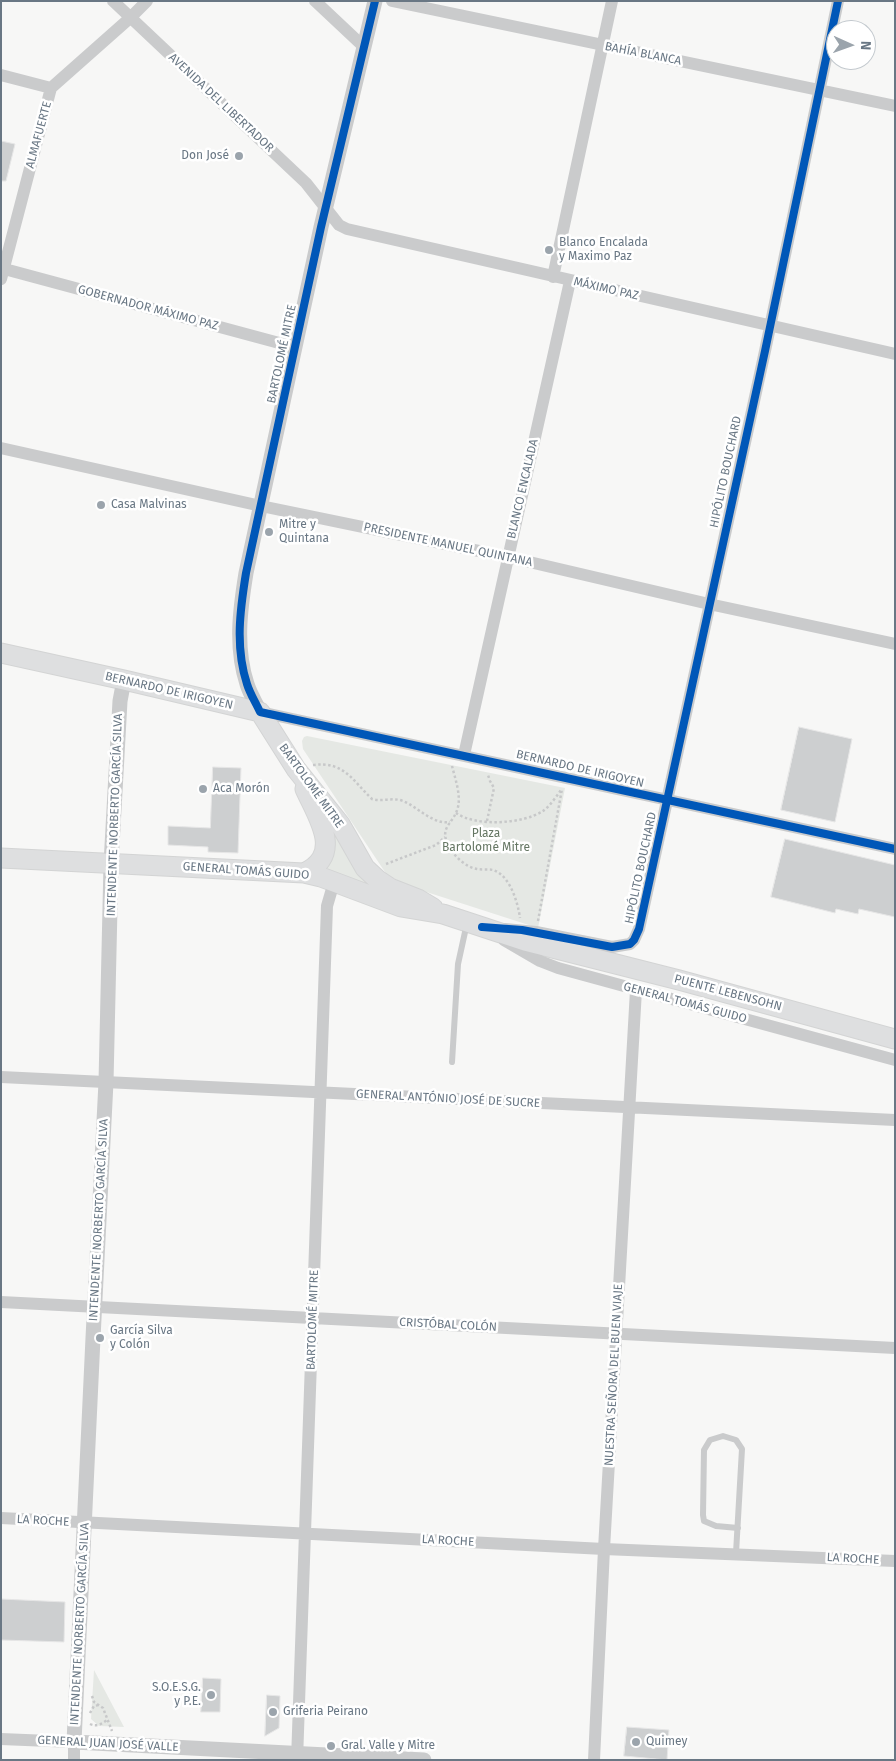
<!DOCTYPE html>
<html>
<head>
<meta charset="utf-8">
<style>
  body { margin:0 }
  #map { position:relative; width:896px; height:1761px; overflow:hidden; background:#f7f7f6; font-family:"Fira Sans",sans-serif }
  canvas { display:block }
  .frame { position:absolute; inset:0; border:2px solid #697784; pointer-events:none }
  .north { position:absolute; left:826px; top:20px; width:50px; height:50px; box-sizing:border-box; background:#fff; border:1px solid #c3c9ce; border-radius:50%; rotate:92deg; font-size:14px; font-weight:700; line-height:20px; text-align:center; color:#697784 }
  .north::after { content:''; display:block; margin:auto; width:18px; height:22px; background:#9ba4ac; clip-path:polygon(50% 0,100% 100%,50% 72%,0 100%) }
</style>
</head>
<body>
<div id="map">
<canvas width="896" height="1761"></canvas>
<div class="frame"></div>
<div class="north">N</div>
</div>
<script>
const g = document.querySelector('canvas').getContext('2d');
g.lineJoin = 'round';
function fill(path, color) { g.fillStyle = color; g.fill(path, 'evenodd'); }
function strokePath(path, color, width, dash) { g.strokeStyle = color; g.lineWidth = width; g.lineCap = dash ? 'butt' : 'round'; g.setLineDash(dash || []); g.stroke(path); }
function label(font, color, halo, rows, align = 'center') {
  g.font = font + ' "Fira Sans",sans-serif'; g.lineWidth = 5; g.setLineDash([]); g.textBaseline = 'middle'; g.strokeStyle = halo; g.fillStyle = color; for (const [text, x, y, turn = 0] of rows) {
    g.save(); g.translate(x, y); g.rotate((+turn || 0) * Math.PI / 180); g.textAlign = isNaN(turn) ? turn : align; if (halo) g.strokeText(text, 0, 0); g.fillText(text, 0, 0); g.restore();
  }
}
fill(new Path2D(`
  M307,736L565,788L538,928L411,887L387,875L303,749L302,741L304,737Z
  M318,809L389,894L318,871Z
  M94,1670L124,1727L99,1726L91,1719Z`), '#e5e8e4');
const building = new Path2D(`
  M1,141L15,144L6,181H1Z
  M799,727L852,739L835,822L781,810Z
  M213,767L241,768L238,853L208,852V847L168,845V826L210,828Z
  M785,839L895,865V917L859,909L858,914L836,909L835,913L771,897Z
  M1,1599L65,1602L64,1642L1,1640Z
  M203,1678L221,1679L220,1712H201Z
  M267,1695L280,1696L279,1728L265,1736Z
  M627,1727L669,1730L667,1760L624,1756Z`);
fill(building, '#cdcfd0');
strokePath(building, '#e6e6e6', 1);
const primary = new Path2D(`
  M1,653L124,680L260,712L296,769L340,824L365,868L378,880L390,888L418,899L433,908
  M1,858L304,873L321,877L401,907L443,914L525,941L679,980L895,1039
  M304,873C344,854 318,818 305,789`);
strokePath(primary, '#d3d4d4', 21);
strokePath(new Path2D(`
  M313,765C344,761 352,780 372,799C382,802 393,797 403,801C418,807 433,825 450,822
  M452,766C455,778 461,795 458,807C454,824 439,826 448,845C454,856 465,867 477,869C482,870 488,869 493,870C510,875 518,903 520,918
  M456,813C476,827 523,824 543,811C550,806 556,797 561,790
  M487,821L494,788L490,781L488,775
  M386,864L436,845L445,837
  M538,921L562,789
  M92,1696L94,1702L103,1708L112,1731
  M90,1713L94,1706L99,1705
  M90,1724C96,1727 102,1724 107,1720`), '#c7c8c9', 2.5, [2.5, 2.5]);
strokePath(new Path2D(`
  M452,1062L458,964L467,923
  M736,1553L742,1449L736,1440L723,1436L710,1440L704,1450L703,1515L704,1521L716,1526L738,1528`), '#cacbcc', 6);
strokePath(new Path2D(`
  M113,1L306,183L339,225L347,229L895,354
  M315,1L364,47
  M392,1L895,106
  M1,75L51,88
  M1,268L294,347
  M553,277L612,1
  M1,279L51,88L130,18L147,1
  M1,448L261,506L508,557L709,604L895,644
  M260,712L895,849
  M464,755L570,281
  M505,929L536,932L612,947L630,944L634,940L639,929L765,351L838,1
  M504,940L540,961L558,968L895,1060
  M1,1077L895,1120
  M1,1302L895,1348
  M1,1518L604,1549L895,1561
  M1,1739L74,1742V1760
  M297,1760L327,906L334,882
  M594,1760L604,1549L636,990`), '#cacbcc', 12);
strokePath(new Path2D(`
  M124,680L120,701L111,864L106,1082L93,1338L74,1742L424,1760
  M260,712C256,703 250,694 247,684C235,647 240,610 246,573L321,227L375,1`), '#cacbcc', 15);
strokePath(primary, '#dedfe0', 19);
strokePath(new Path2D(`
  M375,1L321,227L246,573C240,610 235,647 247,684C250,694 256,703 260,712L895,849
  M482,927L522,930L612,947L630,944L634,940L639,929L765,351L838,1`), '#0057b8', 8);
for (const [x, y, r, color] of [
  [239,156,5,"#9ba4ac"],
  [549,250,5,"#9ba4ac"],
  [101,505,5,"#9ba4ac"],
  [269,532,5,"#9ba4ac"],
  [203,789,5,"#9ba4ac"],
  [100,1338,5,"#9ba4ac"],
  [211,1695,5,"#9ba4ac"],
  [273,1712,5,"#9ba4ac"],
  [636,1742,5,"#9ba4ac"],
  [331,1746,5,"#9ba4ac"]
]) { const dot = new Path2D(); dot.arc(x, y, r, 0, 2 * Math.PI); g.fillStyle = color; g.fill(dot); strokePath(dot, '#fff', 2); }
label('12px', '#697784', '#fff', [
  ["BAHÍA BLANCA",643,54,11],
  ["AVENIDA DEL LIBERTADOR",221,103,43],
  ["ALMAFUERTE",39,135,-75],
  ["MÁXIMO PAZ",606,289,13],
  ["GOBERNADOR MÁXIMO PAZ",148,308,15],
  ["BARTOLOMÉ MITRE",282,354,-78],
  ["HIPÓLITO BOUCHARD",726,472,-78],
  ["BLANCO ENCALADA",523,489,-77],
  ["PRESIDENTE MANUEL QUINTANA",448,545,12],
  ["BERNARDO DE IRIGOYEN",169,691,13],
  ["BERNARDO DE IRIGOYEN",580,769,13],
  ["BARTOLOMÉ MITRE",311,786,54],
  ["INTENDENTE NORBERTO GARCÍA SILVA",115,815,-88],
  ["HIPÓLITO BOUCHARD",641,868,-78],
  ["GENERAL TOMÁS GUIDO",246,871,4],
  ["PUENTE LEBENSOHN",728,993,15],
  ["GENERAL TOMÁS GUIDO",685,1003,15],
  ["GENERAL ANTÓNIO JOSÉ DE SUCRE",448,1099,3],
  ["INTENDENTE NORBERTO GARCÍA SILVA",99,1220,-87],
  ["BARTOLOMÉ MITRE",313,1320,-88],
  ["CRISTÓBAL COLÓN",448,1325,3],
  ["NUESTRA SEÑORA DEL BUEN VIAJE",614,1375,-87],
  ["LA ROCHE",43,1521,3],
  ["LA ROCHE",448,1541,3],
  ["LA ROCHE",853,1559,3],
  ["INTENDENTE NORBERTO GARCÍA SILVA",80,1624,-87],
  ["GENERAL JUAN JOSÉ VALLE",108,1744,3]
]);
label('12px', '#697784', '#fff', [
  ["Don José",229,156,"right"],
  ["Blanco Encalada",559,243],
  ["y Maximo Paz",559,257],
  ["Casa Malvinas",111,505],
  ["Mitre y",279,525],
  ["Quintana",279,539],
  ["Aca Morón",213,789],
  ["García Silva",110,1331],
  ["y Colón",110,1345],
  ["S.O.E.S.G.",201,1688,"right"],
  ["y P.E.",201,1702,"right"],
  ["Griferia Peirano",283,1712],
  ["Quimey",646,1742],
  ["Gral. Valle y Mitre",341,1746]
], 'left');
label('12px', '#667764', '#fff', [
  ["Plaza",486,834],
  ["Bartolomé Mitre",486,848]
]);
</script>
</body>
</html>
